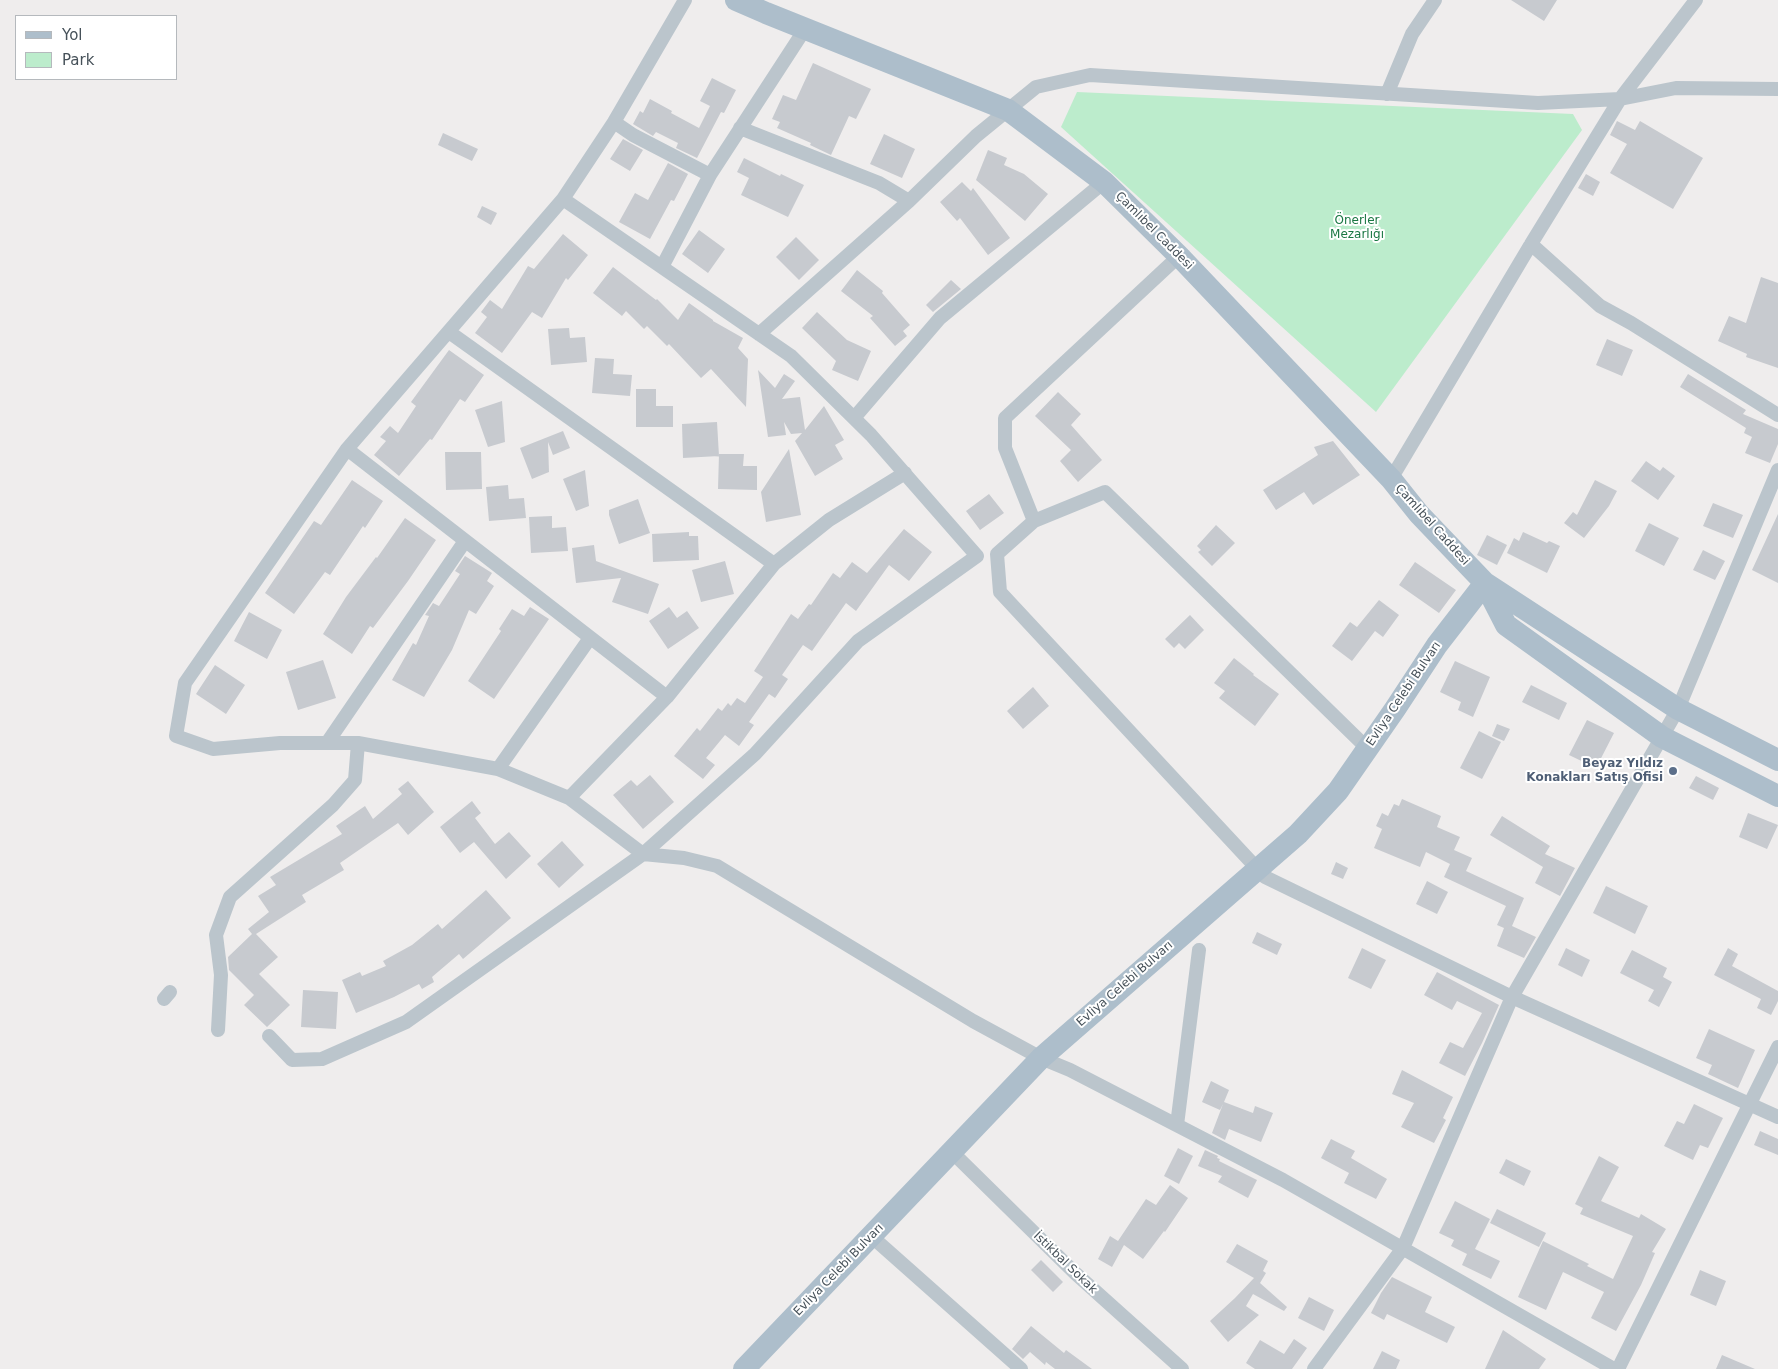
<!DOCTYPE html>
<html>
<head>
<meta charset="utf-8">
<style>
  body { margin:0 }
  #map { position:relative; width:1778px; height:1369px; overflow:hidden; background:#efeded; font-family:"DejaVu Sans",sans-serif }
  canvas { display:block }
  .legend { position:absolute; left:15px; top:15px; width:162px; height:65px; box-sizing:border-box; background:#fff; border:1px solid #b5b9bd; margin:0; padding:6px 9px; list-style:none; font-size:15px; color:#465159 }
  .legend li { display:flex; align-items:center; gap:10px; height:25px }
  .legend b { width:25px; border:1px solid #b5b9bd }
</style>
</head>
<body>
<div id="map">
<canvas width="1778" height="1369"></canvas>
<ul class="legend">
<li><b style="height:6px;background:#adbecb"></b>Yol</li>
<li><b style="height:14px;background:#bceccc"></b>Park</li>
</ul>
</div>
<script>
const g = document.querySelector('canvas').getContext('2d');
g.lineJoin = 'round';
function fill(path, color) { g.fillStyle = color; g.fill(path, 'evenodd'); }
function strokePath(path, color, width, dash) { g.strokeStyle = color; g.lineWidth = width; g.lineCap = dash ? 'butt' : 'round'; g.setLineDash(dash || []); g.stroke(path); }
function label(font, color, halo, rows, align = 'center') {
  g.font = font + ' "DejaVu Sans",sans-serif'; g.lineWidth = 4; g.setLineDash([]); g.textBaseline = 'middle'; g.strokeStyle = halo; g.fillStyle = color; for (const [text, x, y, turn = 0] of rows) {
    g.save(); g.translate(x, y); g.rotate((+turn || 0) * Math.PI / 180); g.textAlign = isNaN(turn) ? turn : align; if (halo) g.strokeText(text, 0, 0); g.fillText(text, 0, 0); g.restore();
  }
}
fill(new Path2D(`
  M1077,92L1573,114L1582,130L1376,412L1061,127Z`), '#bceccc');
fill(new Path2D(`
  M1511,0H1557L1544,21Z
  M813,63L871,89L856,119L849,116L831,155L810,145L811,143L777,128L780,122L772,119L783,95L796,100Z
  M712,78L736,90L724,113L721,112L697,158L676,148L678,143L656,132L653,136L633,124L640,111L643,113L650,99L672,111L671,113L699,128L710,106L700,101Z
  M1617,121L1635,130L1640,121L1703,158L1673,209L1610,173L1627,144L1610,135Z
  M443,133L478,149L472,161L438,145Z
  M884,134L915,149L902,178L870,164Z
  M623,139L643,150L630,171L610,159Z
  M988,150L1007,158L1004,165L1024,174L1048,194L1025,221L976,180Z
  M744,158L780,176L781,174L804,185L788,217L741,195L749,178L737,172Z
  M668,163L688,174L674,201L671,200L650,239L619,222L635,193L648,200Z
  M1586,174L1600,182L1593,196L1578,188Z
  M962,182L971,191L973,188L1010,238L988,255L960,218L957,221L940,202Z
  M482,206L497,213L491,225L477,217Z
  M699,230L725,249L708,273L682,254Z
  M563,234L588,255L568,280L566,278L542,318L532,312L502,353L475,333L487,317L481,312L490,300L502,309L528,266L534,269Z
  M796,237L819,260L799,280L776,257Z
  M613,267L656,300L657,299L678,320L689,303L713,320V321L743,338L738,348L748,359L746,407L711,369L701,378L669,344L667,346L647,326L644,329L626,311L622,316L593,293Z
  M857,270L883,291L882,293L910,325L903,331L907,336L895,346L870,318L873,316L841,291Z
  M1761,277L1778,283V368L1746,357L1747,354L1718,341L1729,316L1746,323Z
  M951,280L961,289L933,312L926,305Z
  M817,312L847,340L871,351L858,381L832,370L836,361L802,328Z
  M569,328L570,338L585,337L587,362L551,365L548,329Z
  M1607,339L1633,350L1622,376L1596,365Z
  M449,350L484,375L465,402L460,399L432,440L430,439L399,476L374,455L386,441L380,437L390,426L398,433L416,406L411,402Z
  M595,358L614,359L613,374L632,375L630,396L592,393Z
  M758,370L775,388L784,374L795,381L782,399L800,397L805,430L824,406L844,440L835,445L843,459L815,476L795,441L802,433L791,434L784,422L786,435L768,437Z
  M1688,374L1746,410L1743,414L1778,429V444L1770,463L1745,453L1752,437L1744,433L1746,428L1680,387Z
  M636,389H656V406H673V427H636Z
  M1058,392L1081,414L1071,425L1102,460L1078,482L1060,461L1071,450L1035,416Z
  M502,401L505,442L488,447L475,410Z
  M717,422L719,456L683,458L682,424Z
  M563,431L570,448L553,455L548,442L549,472L532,479L520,448Z
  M1333,441L1360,475L1313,505L1304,492L1276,510L1263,490L1318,455L1314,447Z
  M789,449L801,515L766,522L761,492Z
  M445,452H481L482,489L446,490Z
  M719,454H744L743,466H757V490L718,489Z
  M1646,461L1660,471L1663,467L1675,476L1658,500L1631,481Z
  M585,470L589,506L576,511L563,479Z
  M352,480L383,501L365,528L363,526L330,575L325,572L294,614L265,593L314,521L321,525Z
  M1595,480L1617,491L1609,506L1584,538L1564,523L1573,512L1577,515Z
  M508,485L509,499L524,498L526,518L489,521L486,487Z
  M989,494L1004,513L980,530L966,511Z
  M638,499L650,533L619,544L609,515V510Z
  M1713,503L1743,515L1733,538L1703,526Z
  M1778,514V583L1752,570Z
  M552,516V528L566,527L568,551L531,553L529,517Z
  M405,518L436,540L408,581L373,628L370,626L352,654L323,634L346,597L376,557L377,558Z
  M1649,523L1679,538L1664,566L1635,551Z
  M1216,525L1235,543L1212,566L1198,552L1201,550L1197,546Z
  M904,529L932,552L909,581L889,565L856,611L846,603L812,651L803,645L782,675L788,679L775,698L769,694L749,722L754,725L739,746L725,735L706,758L715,765L703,779L674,756L697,728L700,731L718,708L722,711L728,703L731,706L737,698L745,703L763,677L754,671L791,614L798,619L809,604L811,605L833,573L840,578L852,562L867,573Z
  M689,532V536H698L699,560L653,562L652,534Z
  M1523,532L1547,543L1549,541L1560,546L1547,573L1507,553L1514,538L1519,541Z
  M1487,535L1507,545L1497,565L1477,555Z
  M594,545L596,561L659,584L648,614L612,602L621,578L576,583L572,548Z
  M1703,550L1725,561L1715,580L1693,570Z
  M465,556L492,573L487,581L494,586L476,614L469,610L452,650L424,697L392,680L413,643L416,645L429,616L425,615L433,603L439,606L460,574L455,571Z
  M725,561L734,594L701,602L692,570Z
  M1415,562L1456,590L1439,613L1399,585Z
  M1379,600L1399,615L1383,637L1375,631L1352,661L1332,646L1350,622L1357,627Z
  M530,607L549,619L494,699L468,681L501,631L499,629L512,609L524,616Z
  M669,607L677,618L687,611L699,628L668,649L649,621Z
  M249,612L282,630L267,659L234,641Z
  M1190,615L1204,630L1185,649L1179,643L1174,648L1165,639Z
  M1234,658L1254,674L1253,675L1279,694L1255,726L1219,698L1225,691L1214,683Z
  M323,660L336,698L298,710L286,672Z
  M1455,661L1490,677L1473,717L1458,710L1461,702L1440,692Z
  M215,665L245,685L226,714L196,694Z
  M1531,685L1567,703L1559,720L1522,702Z
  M1033,687L1049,706L1023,729L1007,711Z
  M1587,720L1614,733L1596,768L1569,755Z
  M1497,724L1510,729L1504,741L1492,736Z
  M1479,731L1501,742L1482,779L1460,768Z
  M650,775L674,802L643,829L613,795L631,780L637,786Z
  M1696,776L1719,788L1713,800L1689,788Z
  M408,781L434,812L408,835L398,823L340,863L344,870L302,895L306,902L256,934L278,957L259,974L290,1005L267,1027L244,1005L254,995L229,970L228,957L252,934L248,929L269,912L258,896L276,885L270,877L342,834L336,826L365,806L373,819L402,794L398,789Z
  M1402,799L1441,816L1437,827L1460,837L1454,850L1472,858L1466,871L1524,898L1512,926L1536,937L1524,958L1497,946L1504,928L1497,925L1506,906L1444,877L1450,864L1426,852L1420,867L1374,848L1382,829L1376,826L1382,813L1388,816L1394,804L1399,806Z
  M472,801L481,813L475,818L495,844L509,832L531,856L506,879L474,842L460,853L440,827Z
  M1748,813L1778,825L1767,849L1739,837Z
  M1502,816L1550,846L1545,854L1575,868L1560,896L1535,883L1543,867L1490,835Z
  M562,841L584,865L559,888L537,864Z
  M1336,862L1348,868L1343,879L1331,874Z
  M1427,881L1448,892L1437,914L1416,904Z
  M1606,886L1648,906L1635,934L1593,913Z
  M486,890L511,918L463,959L459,954L432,977L434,982L422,989L419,984L394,997L356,1013L342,980L360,972L362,976L386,966L383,961L412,945L438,924L442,929Z
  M1257,932L1282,944L1277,955L1252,943Z
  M1362,948L1386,960L1371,989L1348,978Z
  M1566,948L1590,960L1582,977L1558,965Z
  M1728,948L1738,954L1732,966L1778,991V1001L1771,1015L1757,1008L1761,999L1714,975Z
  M1632,950L1667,968L1663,977L1672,982L1659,1007L1648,1001L1654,990L1620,973Z
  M1437,972L1499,1005L1482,1043L1465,1076L1439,1063L1450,1042L1463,1048L1482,1013L1457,1001L1452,1010L1424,995Z
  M303,990L338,992L336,1029L301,1027Z
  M1709,1029L1755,1050L1738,1088L1708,1074L1712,1065L1696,1058Z
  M1402,1070L1453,1097L1443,1118L1446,1120L1434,1143L1401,1127L1414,1103L1392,1094Z
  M1211,1081L1229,1090L1224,1102L1253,1113L1255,1106L1273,1113L1261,1142L1229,1129L1225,1140L1212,1133L1223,1104L1220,1110L1202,1102Z
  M1694,1104L1723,1118L1708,1148L1700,1145L1693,1160L1664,1146L1677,1121L1684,1124Z
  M1760,1131L1778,1139V1155L1754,1145Z
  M1331,1139L1355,1151L1351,1158L1387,1179L1376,1199L1344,1183L1349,1173L1321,1158Z
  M1178,1148L1193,1156L1179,1184L1164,1176Z
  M1205,1150L1218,1156L1217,1158L1220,1159L1219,1161L1257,1180L1248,1198L1218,1182L1222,1176L1198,1166Z
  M1599,1156L1619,1167L1601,1201L1639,1218L1641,1214L1666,1229L1652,1252L1655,1253L1641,1285L1616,1331L1591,1318L1604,1292L1563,1272L1546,1310L1518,1297L1543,1241L1589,1264L1587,1266L1613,1279L1633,1236L1580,1214L1583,1208L1575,1204Z
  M1506,1159L1531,1171L1524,1186L1499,1173Z
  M1170,1185L1188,1198L1165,1232L1164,1231L1143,1259L1124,1245L1112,1267L1098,1259L1110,1236L1118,1241L1146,1199L1156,1205Z
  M1455,1201L1490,1219L1475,1249L1500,1261L1491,1279L1462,1265L1467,1254L1451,1246L1454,1240L1439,1233Z
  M1497,1209L1546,1233L1539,1247L1490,1223Z
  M1237,1244L1268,1261L1263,1271L1266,1273L1260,1283L1287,1307L1284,1311L1253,1294L1246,1306L1259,1315L1228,1342L1210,1321L1235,1298L1254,1278L1226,1262Z
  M1041,1260L1063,1282L1053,1292L1031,1270Z
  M1700,1270L1726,1281L1716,1306L1690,1295Z
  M1392,1277L1432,1297L1425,1312L1455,1327L1447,1343L1387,1314L1384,1320L1371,1313L1381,1293Z
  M1309,1297L1334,1310L1324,1331L1298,1318Z
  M1031,1326L1064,1353L1066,1350L1092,1369H1055L1046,1362L1045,1365L1030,1352L1023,1359L1012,1349Z
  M1503,1330L1546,1359L1539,1369H1485Z
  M1294,1339L1307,1348L1292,1369H1255L1246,1363L1260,1340L1284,1354Z
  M1382,1351L1400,1360L1396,1369H1373Z
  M1722,1355L1755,1369H1716Z`), '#c7cacf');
strokePath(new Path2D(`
  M685,0L614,122L563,199L347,449L185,683L176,736L213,749L280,743H358L498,769L569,798L643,854L684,858L717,866L973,1021L1041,1058L1070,1070L1283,1180L1614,1369
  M1387,94L1412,34L1435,0
  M614,122L633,135L710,175L805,29
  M740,128L879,183L909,201
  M1531,244L1600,306L1631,323L1778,415
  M662,267L710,175
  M449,332L774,564
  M759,334L909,201L976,136L1036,87L1090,75L1538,103L1620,99L1676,88L1778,89
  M854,418L940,318L1104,182
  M347,449L667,697
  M1391,479L1531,244L1620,99L1696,0
  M1034,521L1005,448V418L1179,256
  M327,743L465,541
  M1368,749L1105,492L1034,521L997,554L1000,592L1265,877L1512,997L1778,1117
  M498,769L590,638
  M569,798L667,697L774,564L829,520L905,473
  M164,999L170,992
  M218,1030L221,975L216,935L230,897L333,805L355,780L358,743
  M269,1036L292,1060L322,1059L406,1022L643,854L755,754L858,641L977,556L871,435L791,356L563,199
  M1177,1125L1199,950
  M952,1152L1075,1273L1182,1369
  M879,1243L1021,1369
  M1314,1369L1403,1248L1512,997L1678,709L1778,470
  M1618,1369L1778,1047`), '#bbc5cc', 14);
strokePath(new Path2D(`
  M736,0L766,13L1008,110L1104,182L1179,256L1391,479L1419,514L1485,583L1678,709L1778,760
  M1485,584L1506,625L1662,737L1778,796
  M744,1369L1041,1058L1298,834L1338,791L1395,709L1437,645L1485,583`), '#adbecb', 22);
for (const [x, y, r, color] of [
  [1673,771,5,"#5c6f8a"]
]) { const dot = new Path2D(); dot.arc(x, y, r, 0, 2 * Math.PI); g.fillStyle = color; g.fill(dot); strokePath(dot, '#fff', 2); }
label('12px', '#1a7743', '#fff', [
  ["Önerler",1357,221],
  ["Mezarlığı",1357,235]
]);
label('12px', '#465159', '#fff', [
  ["Çamlıbel Caddesi",1154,231,45],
  ["Çamlıbel Caddesi",1432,525,48],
  ["Evliya Celebi Bulvarı",1404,694,-56],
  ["Evliya Celebi Bulvarı",1125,984,-41],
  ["İstikbal Sokak",1065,1263,44],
  ["Evliya Celebi Bulvarı",839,1270,-46]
]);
label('bold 12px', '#4e5e75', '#fff', [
  ["Beyaz Yıldız",1663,764],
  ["Konakları Satış Ofisi",1663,778]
], 'right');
</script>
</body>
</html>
